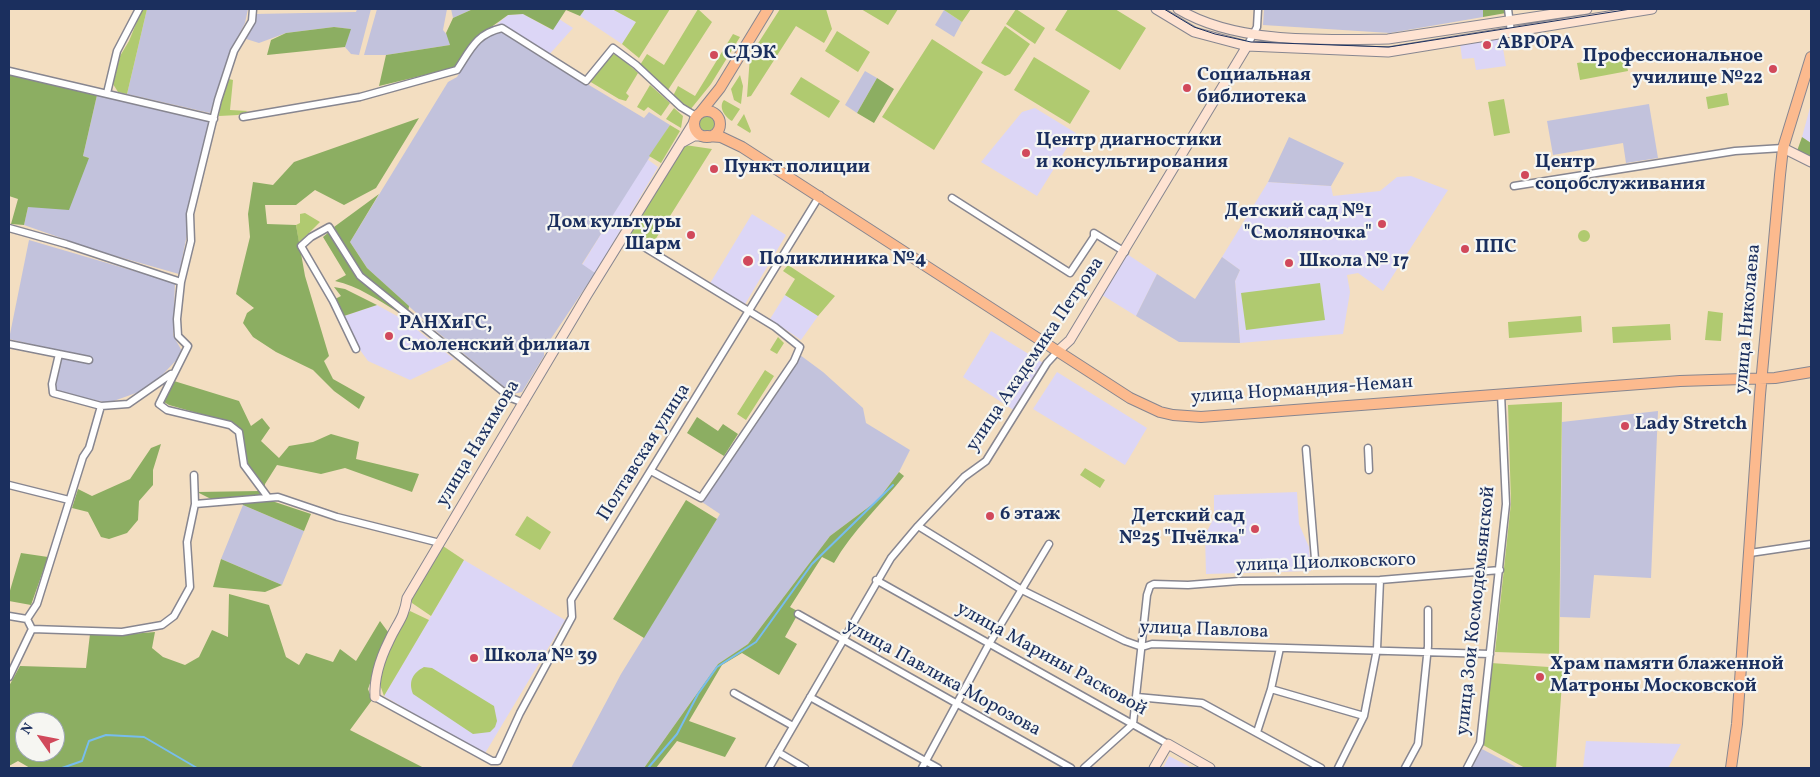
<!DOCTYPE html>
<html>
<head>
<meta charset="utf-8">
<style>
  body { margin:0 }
  #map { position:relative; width:1820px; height:777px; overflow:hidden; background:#f3dec1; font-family:Vollkorn,serif }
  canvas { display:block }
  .frame { position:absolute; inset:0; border:10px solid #1b2f5e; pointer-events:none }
  .north { position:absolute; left:15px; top:712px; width:50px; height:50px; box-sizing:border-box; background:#f6f6f2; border:1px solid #9ea6b7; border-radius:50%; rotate:303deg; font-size:14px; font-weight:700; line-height:20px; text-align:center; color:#1b2f5e }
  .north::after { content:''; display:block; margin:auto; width:18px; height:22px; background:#d1495b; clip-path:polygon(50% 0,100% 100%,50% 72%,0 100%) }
</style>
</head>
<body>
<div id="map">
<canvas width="1820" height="777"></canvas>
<div class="frame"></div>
<div class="north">N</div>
</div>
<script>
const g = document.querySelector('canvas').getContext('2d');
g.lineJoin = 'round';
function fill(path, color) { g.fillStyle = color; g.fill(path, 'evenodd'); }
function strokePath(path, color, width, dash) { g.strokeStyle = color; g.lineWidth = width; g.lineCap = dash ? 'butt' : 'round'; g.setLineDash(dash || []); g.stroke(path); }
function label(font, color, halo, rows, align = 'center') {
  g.font = font + ' Vollkorn,serif'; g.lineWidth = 4.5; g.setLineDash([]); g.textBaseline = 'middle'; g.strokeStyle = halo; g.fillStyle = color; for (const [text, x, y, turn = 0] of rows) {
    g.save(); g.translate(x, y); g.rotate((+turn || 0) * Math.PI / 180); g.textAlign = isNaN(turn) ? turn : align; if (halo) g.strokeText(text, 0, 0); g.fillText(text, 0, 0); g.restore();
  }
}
fill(new Path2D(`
  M585,9H612L636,22L622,44L580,16Z
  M523,14L552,30L559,19L573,28L548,56L497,24L508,15Z
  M1501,36L1506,66L1476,70L1474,58L1462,59L1460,43Z
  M1811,104V143L1802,137Z
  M1035,108L1076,133L1037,196L981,162L1022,112Z
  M647,159L658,167L595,273L582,265Z
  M1411,176L1448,190L1383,291L1358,273L1347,275L1350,292L1343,334L1240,343L1235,281L1240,270L1222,257L1268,182L1331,186L1333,196L1380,191L1397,177Z
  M752,214L786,235L744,306L709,285Z
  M1127,254L1157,274L1136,316L1102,295Z
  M785,295L818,316L801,340L770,319Z
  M377,305L406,321L454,359L410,380L368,361L360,350L344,316Z
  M991,331L1045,364L1015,411L963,377Z
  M1057,372L1147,428L1125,465L1033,409Z
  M1297,492L1299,524L1309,547L1311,571L1206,574L1205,535L1214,518V495Z
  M464,560L565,620L484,755L384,696Z
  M1586,741L1681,744L1668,768H1583Z
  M1169,756L1192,768H1163Z`), '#dcd6f6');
fill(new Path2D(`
  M147,9H248L245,23L229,54L210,113L127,94Z
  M357,9H371L359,55L351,54L345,47L350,29L334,27L286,33L259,43L243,38L254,14L356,12Z
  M377,9H447L443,30L448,36L450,45L386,55H364Z
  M451,9H473L453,18Z
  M1264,9H1483V17L1390,33L1263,25Z
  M944,10L962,22L954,37L935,25Z
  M499,31L644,118L649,112L670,125L582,264L595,273L544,349V356L522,392L513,394L436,331L367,268L350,242L448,82L457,77L481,39Z
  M865,71L877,78L857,113L845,105Z
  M97,95L210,121L179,274L98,251L24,225L28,207L89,158L83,156Z
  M1649,104L1658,158L1626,163L1623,143L1553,155L1547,121Z
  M1289,137L1344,163L1331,186L1268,182Z
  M29,240L175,283L173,335L183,353L150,388L108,403L59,392L54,388L64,352L9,339Z
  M1222,257L1240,270L1235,281L1240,343L1179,342L1136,316L1157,274L1195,299Z
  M800,355L823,372L863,408L866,423L910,450L899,472L878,500L830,536L748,644L718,664L644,768H571L621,674L720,514L702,502Z
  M1658,411L1651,578L1594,575L1590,618L1560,617L1562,422Z
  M243,505L304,531L282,585L221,559Z
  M1482,749L1518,768H1471Z`), '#c2c2dc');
fill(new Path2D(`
  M142,9H147L127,94L118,92L113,84L120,56L129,41Z
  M612,9H670L639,58L622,44L636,22Z
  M698,9L712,22L668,90L640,65L647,54L664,65Z
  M780,9H826L832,29L824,43L796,26L751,96L747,97L750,56Z
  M861,9H898L888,25Z
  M945,9H971L962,22L944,10Z
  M1016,9L1045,28L1035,44L1006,24Z
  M1068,9H1115L1146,28L1120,70L1055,30Z
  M1005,26L1030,44L1010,74L1005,76L981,63Z
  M837,31L870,52L858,72L825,51Z
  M733,34L740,37L711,84L690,110L673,96L678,86L695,96Z
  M932,39L983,72L934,150L882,117Z
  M617,54L638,73L626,93L629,96L626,101L619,99L589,81L610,55Z
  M1625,55L1628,71L1580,80L1577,63Z
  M1034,57L1090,91L1070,124L1014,90Z
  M740,75L743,86L741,104L734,100L731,89Z
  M801,77L840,101L829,118L790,94Z
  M229,79L233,80L230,110L248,111L238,115L219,116L220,103Z
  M650,85L670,103L661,116L648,107L644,111L637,107Z
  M1727,93L1729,105L1708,109L1706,97Z
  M1504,99L1510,133L1494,136L1488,102Z
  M724,100L740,109L732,121C725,117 718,107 724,100Z
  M674,108L683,116L681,128L666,119Z
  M744,114L751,131L750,133L737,125Z
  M699 123a8 8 0 1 1 16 0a8 8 0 1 1-16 0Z
  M670,125L680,131L661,163L649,156Z
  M685,145L712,149L650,248L633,238L631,233Z
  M305,213L320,222L299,243L296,225L300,223V214Z
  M1578 236a6 6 0 1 1 12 0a6 6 0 1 1-12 0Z
  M788,265L835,296L818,316L785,295L795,279L783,271Z
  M1320,283L1325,320L1246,330L1241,293Z
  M1708,311L1723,313L1721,341L1705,340Z
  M1581,316L1582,332L1509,338L1508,322Z
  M1670,324L1671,340L1613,343L1612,327Z
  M778,337L784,343L777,354L770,350Z
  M765,370L774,376L746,420L737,414Z
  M1562,402L1559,654L1495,652L1511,503L1508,405Z
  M1085,468L1105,480L1100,488L1080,475Z
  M527,516L551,532L540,550L515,535Z
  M443,546L464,560L431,616L412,603V597Z
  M410,611L429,620L384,696L378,679L392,641Z
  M1491,663L1563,668L1556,768H1525L1483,745Z
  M424,667L432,668L494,706L497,721L495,727L490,732L473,734L413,694C408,681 413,673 424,667Z`), '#b0ca70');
fill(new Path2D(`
  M473,9H585L580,16L566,10L553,30L523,14L508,15L476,38L454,68L379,86L386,55L450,45L446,33L453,18Z
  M1483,9H1505L1506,13L1483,17Z
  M334,27L351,29L345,47L267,55L271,40L286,33Z
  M9,75L25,77L97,95L83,156L89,158L69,210L28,207L24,225L11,224L18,199L9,196Z
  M877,78L894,89L874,123L857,113Z
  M419,118L376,188L344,205L315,190L296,205H265L267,224L296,225L305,276L329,356L324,361L333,379L365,397L359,409L334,391L313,370L276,352L253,337L243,323L247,313L254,308L236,294L250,237L248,214L253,182L273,185L294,162Z
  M1802,137L1811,143V160L1797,151Z
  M379,194L350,242L367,268L409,306L408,313L362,275L334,227Z
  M329,232L358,277L399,311L398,312C378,300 358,286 335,281L346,275L323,237Z
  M334,287L345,289L377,305L344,316L333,300L341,296Z
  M174,381L239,401L251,426L262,418L270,428L261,441L279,458L289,446L313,442L331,434L359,442L356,459L419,474L412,492L345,468L321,474L277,465L265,484V489L247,464L240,431L229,422L169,405L164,402V395Z
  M697,417L718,431L723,424L738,434L724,456L687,433Z
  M161,444L153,470V485L139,501L138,520L127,533L109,539L101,537L88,512L72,508L78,489L92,496L130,479L151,448Z
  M899,472L904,476C881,505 852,531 834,563L822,557L790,607L799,612L785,637L797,644L779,675L742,653L722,665L689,721L736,738L725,757L677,741L656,768H644L718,664L748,644L830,536L878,500Z
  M259,491L262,495L213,500L197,492Z
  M266,499L311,514L304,531L243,505L241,501Z
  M686,500L717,519L644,638L613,619Z
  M21,553L48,557L31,605L9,601V594Z
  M221,559L282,585L265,592L213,587Z
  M229,594L269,605L286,657L299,665L306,653L333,662L340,649L356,661L380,621L388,632L368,689L372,700L350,730L424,768H30L18,761L9,766V686L20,666L86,668L90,634L118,635L155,632L152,648L163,657L185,665L199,657L212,630L228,637ZM25,722H55V752H25Z`), '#8cae62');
strokePath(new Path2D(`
  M62,768L82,761L89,741L106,735L144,737L197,768
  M648,768L677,734L698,694L717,667L756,642L812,564L893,485`), '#77bdee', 2);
const street = new Path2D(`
  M253,9L252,21L234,51L218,100L190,214L191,241L181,282L177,319L178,336L188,346L159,404L167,410L230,425L239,432L244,465L267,496
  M1508,9L1511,32
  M1247,46L1257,27L1258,9
  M9,71L214,119
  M107,93L117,51L139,9
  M243,117L360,97L457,70C471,49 476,34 502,28L586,81L613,48L636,65L681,107L696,116
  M1514,186L1735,151L1783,148
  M952,198L1070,273L1094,237V233L1125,252
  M9,228L66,244L181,282
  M626,236L775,327L800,347L794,361L701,498L651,471
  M9,344L89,360
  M356,349L333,301L301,246L311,237L329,227L360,276L511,398L524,403
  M59,354L52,384L53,393L101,406L128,404L171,374
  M1368,448L1369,470
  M1306,449L1315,559
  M9,485L69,500
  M195,504L278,497L337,517L440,543
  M918,526L1022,590L1125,641L1142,647L1152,644L1490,654
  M1750,553L1811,544
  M876,580L1168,744
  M798,614L1071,768
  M9,616L27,619L32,629
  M27,619L37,604L83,457L89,448L101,406
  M9,677L32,629L122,632L162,625L174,616L190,587L187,542L195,504L194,475
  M1271,689L1364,716
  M734,693L793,726
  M375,697L492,761H498L520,713L572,617L571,600L820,195
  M810,697L938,768
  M1137,697L1202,703L1321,768
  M1257,732L1271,689L1280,648
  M778,752L805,768
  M769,768L891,558L918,526L964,477L986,461L1047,363L1058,351
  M922,768L989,644L1049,544
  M1084,768L1133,724L1147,595L1150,586L1154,584L1188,585L1239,581L1380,580L1500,570
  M1338,768L1364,716L1377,649L1380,580
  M1405,768L1418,744L1428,646V610
  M1467,768L1480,743L1506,504L1501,394`);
const secondary = new Path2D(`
  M1156,9L1194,32L1247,46L1388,52L1652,9
  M1178,9C1236,44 1322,40 1388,39L1587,9
  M683,142L694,136H704
  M1783,148L1811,162
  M1058,351L1070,340L1247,46
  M375,697C374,677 380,659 389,641C397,623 404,619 407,598L587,295L694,122
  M1154,768L1168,744L1210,768`);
const primary = new Path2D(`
  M694 124a13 13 0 1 1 26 0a13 13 0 1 1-26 0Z
  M700,113L720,88L768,9
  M707,136L721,137L742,147L1130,398L1160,412L1173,415L1201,417L1680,381L1775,378L1811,372
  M1731,768L1737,724L1760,395L1780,175L1783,148L1811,57`);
strokePath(street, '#878690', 9);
strokePath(secondary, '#878690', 11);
strokePath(primary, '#878690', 12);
strokePath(street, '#fff', 6);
strokePath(secondary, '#fee3d2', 9);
strokePath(primary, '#fcba8e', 10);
strokePath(new Path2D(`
  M1164,9L1194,27L1215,34L1251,42L1389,47L1631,9`), '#1b2f5e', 1);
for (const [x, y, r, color] of [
  [1487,45,5,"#d1495b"],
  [714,55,5,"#d1495b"],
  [1773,69,5,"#d1495b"],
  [1187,88,5,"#d1495b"],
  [1026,153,5,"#d1495b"],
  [714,169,5,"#d1495b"],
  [1525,175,5,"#d1495b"],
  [1382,224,5,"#d1495b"],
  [691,235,5,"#d1495b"],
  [1465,249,5,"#d1495b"],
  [748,261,6,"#d1495b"],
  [1289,263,5,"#d1495b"],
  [389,336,5,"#d1495b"],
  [1625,426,5,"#d1495b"],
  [990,516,5,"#d1495b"],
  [1255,529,5,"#d1495b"],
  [474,658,5,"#d1495b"],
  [1540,677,5,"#d1495b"]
]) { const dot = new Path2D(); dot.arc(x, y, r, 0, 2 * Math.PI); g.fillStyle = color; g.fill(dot); strokePath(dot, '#f6f6f2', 2); }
label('bold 19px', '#1b2f5e', '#f6f6f2', [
  ["ABPOPA",1497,45],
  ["СДЭК",724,55],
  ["Профессиональное",1763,58,"right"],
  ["училище №22",1763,80,"right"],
  ["Социальная",1197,77],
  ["библиотека",1197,99],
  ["Центр диагностики",1036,142],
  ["и консультирования",1036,164],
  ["Центр",1535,164],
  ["соцобслуживания",1535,186],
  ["Пункт полиции",724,169],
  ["Детский сад №1",1372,213,"right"],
  ["\"Смоляночка\"",1372,235,"right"],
  ["Дом культуры",681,224,"right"],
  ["Шарм",681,246,"right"],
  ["ППС",1475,249],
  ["Поликлиника №4",759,261],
  ["Школа № 17",1299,263],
  ["РАНХиГС,",399,325],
  ["Смоленский филиал",399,347],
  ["Lady Stretch",1635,426],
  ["6 этаж",1000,516],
  ["Детский сад",1245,518,"right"],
  ["№25 \"Пчёлка\"",1245,540,"right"],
  ["Школа № 39",484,658],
  ["Храм памяти блаженной",1550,666],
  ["Матроны Московской",1550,688]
], 'left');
label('19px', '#1b2f5e', '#f6f6f2', [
  ["улица Николаева",1749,319,-85],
  ["улица Академика Петрова",1036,355,-56],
  ["улица Нормандия-Неман",1302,391,-4],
  ["улица Нахимова",479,444,-59],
  ["Полтавская улица",645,453,-58],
  ["улица Циолковского",1326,564,-2],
  ["улица Зои Космодемьянской",1477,611,-84],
  ["улица Павлова",1204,631,2],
  ["улица Марины Расковой",1051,660,29],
  ["улица Павлика Морозова",942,679,29]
]);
</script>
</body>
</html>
